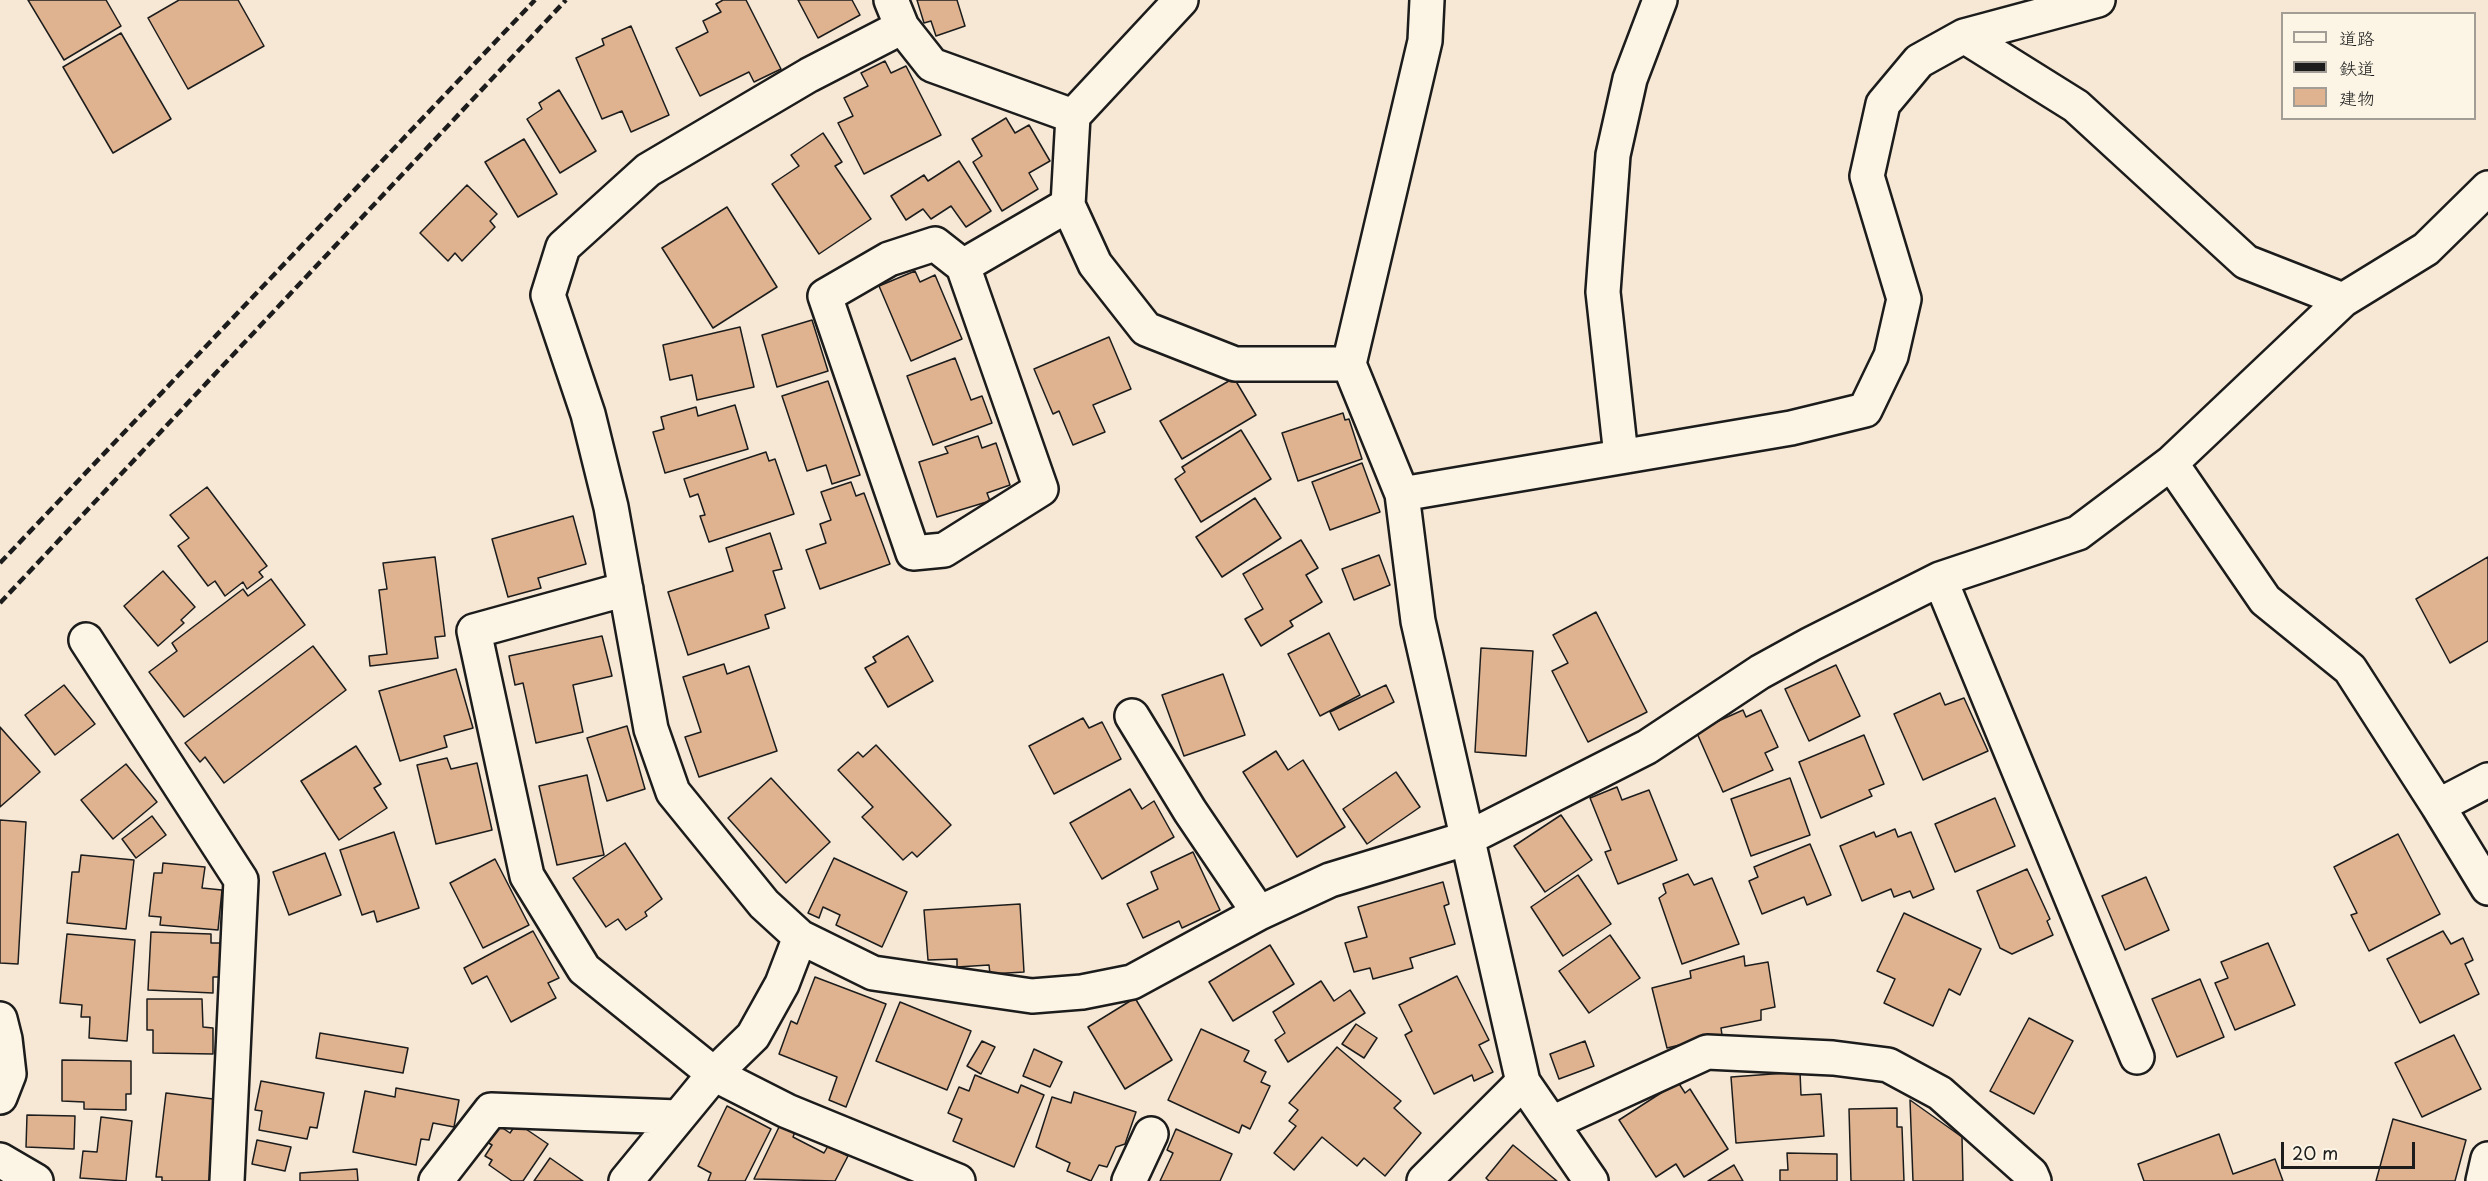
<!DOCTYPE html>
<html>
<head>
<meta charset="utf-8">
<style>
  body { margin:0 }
  #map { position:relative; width:2488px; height:1181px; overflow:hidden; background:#f6e8d4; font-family:"Playpen Sans","Klee One",sans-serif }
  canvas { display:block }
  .legend { position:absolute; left:2281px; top:12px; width:195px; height:108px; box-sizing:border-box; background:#fcf5e5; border:2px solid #a29e95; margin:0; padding:8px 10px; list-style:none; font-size:18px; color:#1c1c1c }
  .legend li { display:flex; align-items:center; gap:12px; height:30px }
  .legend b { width:30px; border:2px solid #a29e95 }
  .scale { position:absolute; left:2281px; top:1142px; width:134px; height:27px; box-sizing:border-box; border:3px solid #1c1c1c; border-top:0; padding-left:8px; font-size:18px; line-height:21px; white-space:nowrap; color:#1c1c1c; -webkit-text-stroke:4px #fcf5e5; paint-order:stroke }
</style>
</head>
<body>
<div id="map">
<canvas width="2488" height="1181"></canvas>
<ul class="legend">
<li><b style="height:8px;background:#fcf5e5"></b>道路</li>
<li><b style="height:8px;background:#1c1c1c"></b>鉄道</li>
<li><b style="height:16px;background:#dfb390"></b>建物</li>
</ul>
<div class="scale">20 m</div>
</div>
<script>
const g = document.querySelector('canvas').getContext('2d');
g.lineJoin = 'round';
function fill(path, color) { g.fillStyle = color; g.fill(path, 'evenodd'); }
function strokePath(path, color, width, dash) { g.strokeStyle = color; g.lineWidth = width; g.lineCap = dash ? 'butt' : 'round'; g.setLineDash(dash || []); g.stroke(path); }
const building = new Path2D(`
  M28,0H106L121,26L64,60Z
  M179,0H238L264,46L188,89L148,18Z
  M723,0H746L781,69L754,82L749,72L700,96L676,48L708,32L703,21L721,12L716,4Z
  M798,0H852L860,15L818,38Z
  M917,0H957L965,26L936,36L931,21L924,23Z
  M631,26L669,115L631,132L622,111L602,119L576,58L604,45L602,39Z
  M121,33L171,119L113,153L63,67Z
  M885,61L891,73L906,66L941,135L864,174L838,123L853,116L844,98L868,86L861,73Z
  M559,90L596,151L560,173L527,119L542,109L539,103Z
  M1006,118L1015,133L1029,125L1050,161L1029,173L1038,189L1002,211L973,162L982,156L972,139Z
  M823,133L842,162L835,166L871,219L819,254L772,184L799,166L791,155Z
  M524,139L557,194L518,217L485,162Z
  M959,161L991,211L966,227L951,206L931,219L923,209L906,220L891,196L924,175L928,181Z
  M467,185L497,214L490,221L495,227L462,261L455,253L448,261L420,233Z
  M727,207L777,287L713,328L662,248Z
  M915,271L920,282L935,275L962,339L911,361L879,286Z
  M812,320L828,371L777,387L762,335Z
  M740,327L754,387L697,400L692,375L670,380L663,345Z
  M1109,337L1131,389L1093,405L1105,432L1073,445L1059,411L1053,414L1034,369Z
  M955,358L971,400L982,396L992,423L933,445L907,376Z
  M1234,378L1256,415L1182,459L1160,421Z
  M828,381L860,475L832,484L826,465L807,471L782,396Z
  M735,405L748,449L665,473L653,432L664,429L661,417L696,407L698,416Z
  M1343,413L1345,420L1349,419L1362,459L1298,481L1282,433Z
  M1241,430L1271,479L1201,522L1175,479L1185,472L1182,467Z
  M978,436L982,448L996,443L1010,485L987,493L990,501L937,517L919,462L948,453L945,447Z
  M766,452L769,461L775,459L794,514L709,542L700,516L705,515L698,494L690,497L684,479Z
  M1362,463L1380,512L1330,530L1312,482Z
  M851,482L856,496L864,493L890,564L820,589L806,550L826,543L820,524L831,520L821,492Z
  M207,487L267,566L259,572L263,577L247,589L243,582L225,596L215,581L208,586L178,546L189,538L170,515Z
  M1255,498L1281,538L1222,577L1196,537Z
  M573,516L586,564L538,578L541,588L508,597L492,539Z
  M770,533L782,569L773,571L785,608L765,615L769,628L688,655L668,592L733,571L726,548Z
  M1301,540L1318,568L1306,575L1322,602L1290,621L1293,626L1261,646L1245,619L1263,609L1243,574Z
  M1379,555L1390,585L1354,600L1342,569Z
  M435,557L445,636L435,637L438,658L370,666L369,656L387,654L379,590L387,589L383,563Z
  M2488,557V641L2450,663L2416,599Z
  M163,571L195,607L181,620L184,623L158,646L124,606Z
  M271,579L305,625L184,717L149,672L177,651L172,643L243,589L248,596Z
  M1596,612L1647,712L1588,742L1552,671L1568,663L1553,635Z
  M1329,633L1360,695L1320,716L1288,654Z
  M602,636L612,676L573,685L583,732L536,743L523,683L515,685L509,656Z
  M908,636L933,681L888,707L865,668L876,662L873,657Z
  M313,646L346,690L224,783L205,757L200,762L185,743Z
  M1481,648L1533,651L1526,756L1475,752Z
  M724,664L727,674L749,666L777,751L699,777L685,737L701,732L683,677Z
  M1836,665L1860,716L1809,741L1785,689Z
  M456,669L473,728L444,736L447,747L400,761L379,691Z
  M1223,674L1245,735L1184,756L1162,695Z
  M64,685L95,724L55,755L25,715Z
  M1386,685L1394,702L1339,730L1330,712Z
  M1940,693L1945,705L1964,698L1988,751L1923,780L1894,714Z
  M1743,710L1746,717L1761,710L1778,747L1765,753L1773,770L1723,792L1696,731Z
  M1083,718L1089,728L1102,722L1121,759L1054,794L1029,746Z
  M627,726L645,789L607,801L587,738Z
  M0,727L40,772L0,807Z
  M1864,735L1884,784L1869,790L1872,796L1821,818L1799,762Z
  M876,745L951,825L917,857L912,852L903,860L862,817L873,807L838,770L858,752L863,757Z
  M356,746L381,784L374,788L387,808L339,840L301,781Z
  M1276,751L1288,770L1303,760L1345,827L1297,857L1243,772Z
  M447,758L451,769L477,763L492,830L436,844L417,765Z
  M126,764L157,802L113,839L81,800Z
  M1396,772L1420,807L1367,844L1343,809Z
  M587,775L604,855L557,865L539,786Z
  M771,778L830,842L786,883L728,818Z
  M1790,778L1810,835L1751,856L1731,799Z
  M1617,787L1622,800L1649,790L1677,860L1618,884L1605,852L1611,850L1590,798Z
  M1130,789L1142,809L1154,801L1174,837L1102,879L1070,823Z
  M1995,798L2015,846L1955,872L1935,824Z
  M1561,815L1592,860L1545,892L1514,846Z
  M152,816L166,835L136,858L122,839Z
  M0,820L26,822L18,964L0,963Z
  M1895,829L1898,837L1911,832L1934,889L1913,898L1910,891L1894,897L1891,889L1862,901L1840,846L1874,832L1876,837Z
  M394,832L419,908L377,922L374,911L362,915L340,850Z
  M2398,834L2440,914L2369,951L2351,915L2357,913L2334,867Z
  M625,843L662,899L645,912L647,916L626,930L618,919L606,927L573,878Z
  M1810,844L1831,895L1807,905L1804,897L1762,914L1749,881L1758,877L1754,867Z
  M1193,852L1220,910L1182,928L1179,921L1143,938L1127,904L1158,889L1151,872Z
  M325,853L341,895L289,915L273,872Z
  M81,855L134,860L126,929L67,923L72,872H79Z
  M834,858L907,892L882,947L836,925L840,915L823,907L819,918L808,913Z
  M495,859L529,925L483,948L450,883Z
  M163,863L205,867L202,888L222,890L218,930L160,925L161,917L149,916L154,873H162Z
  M2027,869L2050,919L2047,921L2053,935L2012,954L2000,948L1977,891Z
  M1688,874L1694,885L1712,878L1739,944L1682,964L1659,898L1666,893L1663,884Z
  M1578,875L1611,924L1563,956L1531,907Z
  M2146,877L2169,930L2125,950L2102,896Z
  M1443,882L1449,904L1444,906L1455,944L1410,958L1413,968L1373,979L1370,968L1354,972L1345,943L1367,937L1358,907Z
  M1020,904L1024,972L990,974L989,965L957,967V959L928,960L924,910Z
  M1904,913L1981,949L1960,995L1949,989L1933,1026L1884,1003L1895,979L1877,971Z
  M533,931L559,978L548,983L556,998L511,1022L487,976L472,984L464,968Z
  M2443,931L2451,944L2463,938L2473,960L2465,964L2479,994L2420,1023L2387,959Z
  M151,932L211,934V943H226L224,977H213V993L148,990Z
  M67,934L135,940L127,1041L89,1038L90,1017H81L82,1005L60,1003Z
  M1610,935L1640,978L1589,1013L1559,971Z
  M2268,943L2295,1005L2235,1030L2215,983L2228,978L2221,962Z
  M1270,945L1294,984L1233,1021L1209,982Z
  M1744,956L1745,966L1768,962L1775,1007L1761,1010V1020L1721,1028L1722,1035L1667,1048L1652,988L1691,978L1690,971Z
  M1457,976L1489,1040L1479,1045L1493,1072L1474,1081L1472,1075L1434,1094L1405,1035L1412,1031L1399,1005Z
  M815,977L886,1004L846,1107L829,1100L837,1077L779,1054L791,1021L797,1024Z
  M2200,979L2224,1037L2177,1057L2152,999Z
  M1321,981L1334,1001L1350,990L1365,1013L1288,1062L1275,1040L1285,1033L1273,1012Z
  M1135,998L1172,1060L1125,1089L1088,1027Z
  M147,999H202L203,1027L213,1028V1054L153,1053V1030H147Z
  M900,1002L971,1031L947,1090L876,1061Z
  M2029,1018L2073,1041L2034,1114L1990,1091Z
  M1356,1024L1377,1038L1364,1058L1342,1044Z
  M1201,1029L1249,1051L1244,1061L1266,1072L1261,1082L1270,1086L1250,1129L1242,1125L1239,1133L1168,1100Z
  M320,1033L408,1048L403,1073L316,1058Z
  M2454,1035L2481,1089L2422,1117L2395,1063Z
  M982,1041L995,1047L981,1074L967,1066Z
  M1585,1041L1594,1066L1559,1079L1550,1054Z
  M1337,1047L1401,1101L1394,1108L1421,1133L1385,1176L1364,1158L1357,1166L1322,1137L1294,1170L1274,1153L1296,1126L1289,1121L1298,1110L1289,1103Z
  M1034,1049L1062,1062L1050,1087L1023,1076Z
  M62,1060L131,1061V1094H126V1110L84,1109V1102L62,1101Z
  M1800,1072L1801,1095L1821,1094L1824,1136L1736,1143L1731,1077Z
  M975,1075L1018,1093L1021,1085L1044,1095L1014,1167L953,1141L962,1119L948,1113L959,1087L969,1091Z
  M261,1081L324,1093L317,1128L310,1127L307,1139L259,1130L262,1111L255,1110Z
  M1678,1082L1685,1093L1690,1089L1728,1149L1684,1177L1676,1164L1656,1177L1619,1120Z
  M396,1088L459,1100L454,1127L433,1123L429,1140L421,1139L416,1165L353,1152L365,1091L395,1097Z
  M1074,1092L1136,1112L1125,1144L1116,1147L1107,1167L1099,1165L1091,1181L1067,1171L1070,1163L1036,1147L1052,1097L1071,1103Z
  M166,1093L221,1100L211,1181H162V1177H156Z
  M1910,1100L1962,1137L1963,1181H1913Z
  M727,1106L771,1129L745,1181H708L711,1173L698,1166Z
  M1897,1108V1127H1902L1904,1181H1851L1849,1109Z
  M27,1115L75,1116L74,1149L26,1147Z
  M101,1117L132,1121L126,1181L80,1178L83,1151L97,1152Z
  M2393,1119L2466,1140L2455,1181H2376Z
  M517,1123L548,1144L523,1181H512L489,1165L492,1160L485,1156L492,1145L487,1142L498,1125L510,1133Z
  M780,1125L795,1132L793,1137L824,1153L828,1146L848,1156L835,1181L754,1179Z
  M1176,1129L1232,1154L1220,1181H1160L1173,1153L1167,1150Z
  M2219,1134L2233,1174L2275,1159L2283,1181H2144L2138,1164Z
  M257,1140L291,1147L285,1171L252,1164Z
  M1513,1145L1557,1181H1489L1486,1178Z
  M1787,1153L1837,1154V1181H1780V1170H1788Z
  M550,1158L583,1181H534Z
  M1734,1165L1743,1181H1708Z
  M357,1169L358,1181H300V1173Z`);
fill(building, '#dfb390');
strokePath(building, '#1c1c1c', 1.5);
const minor = new Path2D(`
  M891,0L902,27L932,65L1073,116
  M1181,0L1073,116L1068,205L1095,264L1146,329L1235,364H1349
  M1427,0L1425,41L1349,364L1402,494L1418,621L1523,1082L1591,1181
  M902,27L809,75L648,170L563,247L548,295L588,414L611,507L651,729L673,792L764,904L800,937L873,973L1032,996L1082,992L1132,982L1259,913L1330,880L1468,838L1647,747L1760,672L1811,644L1940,579L2078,533L2171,463L2343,300L2426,249L2488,188
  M1964,36L2076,106L2246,262L2343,300
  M963,266L1041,489L944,550L913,553L825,296L889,259L935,244L963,266L1068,205
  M1621,456L1603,292L1613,155L1630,79L1660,0
  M2171,463L2265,600L2350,669L2438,806
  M1402,494L1791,428L1865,410L1891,356L1904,299L1867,176L1883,104L1919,61L1964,36L2098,0
  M1940,579L2137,1057
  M626,589L474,631L527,876L584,969L714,1074L787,1111L958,1181
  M86,640L241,880L227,1181
  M1132,716L1190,811L1259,913
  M2488,780L2438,806L2488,888
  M0,1019L5,1039L9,1074L0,1097
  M1552,1123L1707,1052L1833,1058L1888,1065L1940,1093L2031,1174L2034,1181
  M0,1160L36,1181
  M436,1181L491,1110L678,1117
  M626,1181L714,1074L753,1036L782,984L800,937
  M1129,1181L1151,1134
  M1424,1181L1523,1082
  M2483,1181L2488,1159`);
strokePath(minor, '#1c1c1c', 38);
strokePath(minor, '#fcf5e5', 33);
strokePath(new Path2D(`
  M0,563L535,0
  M0,603L566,0`), '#1c1c1c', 4.5, [9, 4.5]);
</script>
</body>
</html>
